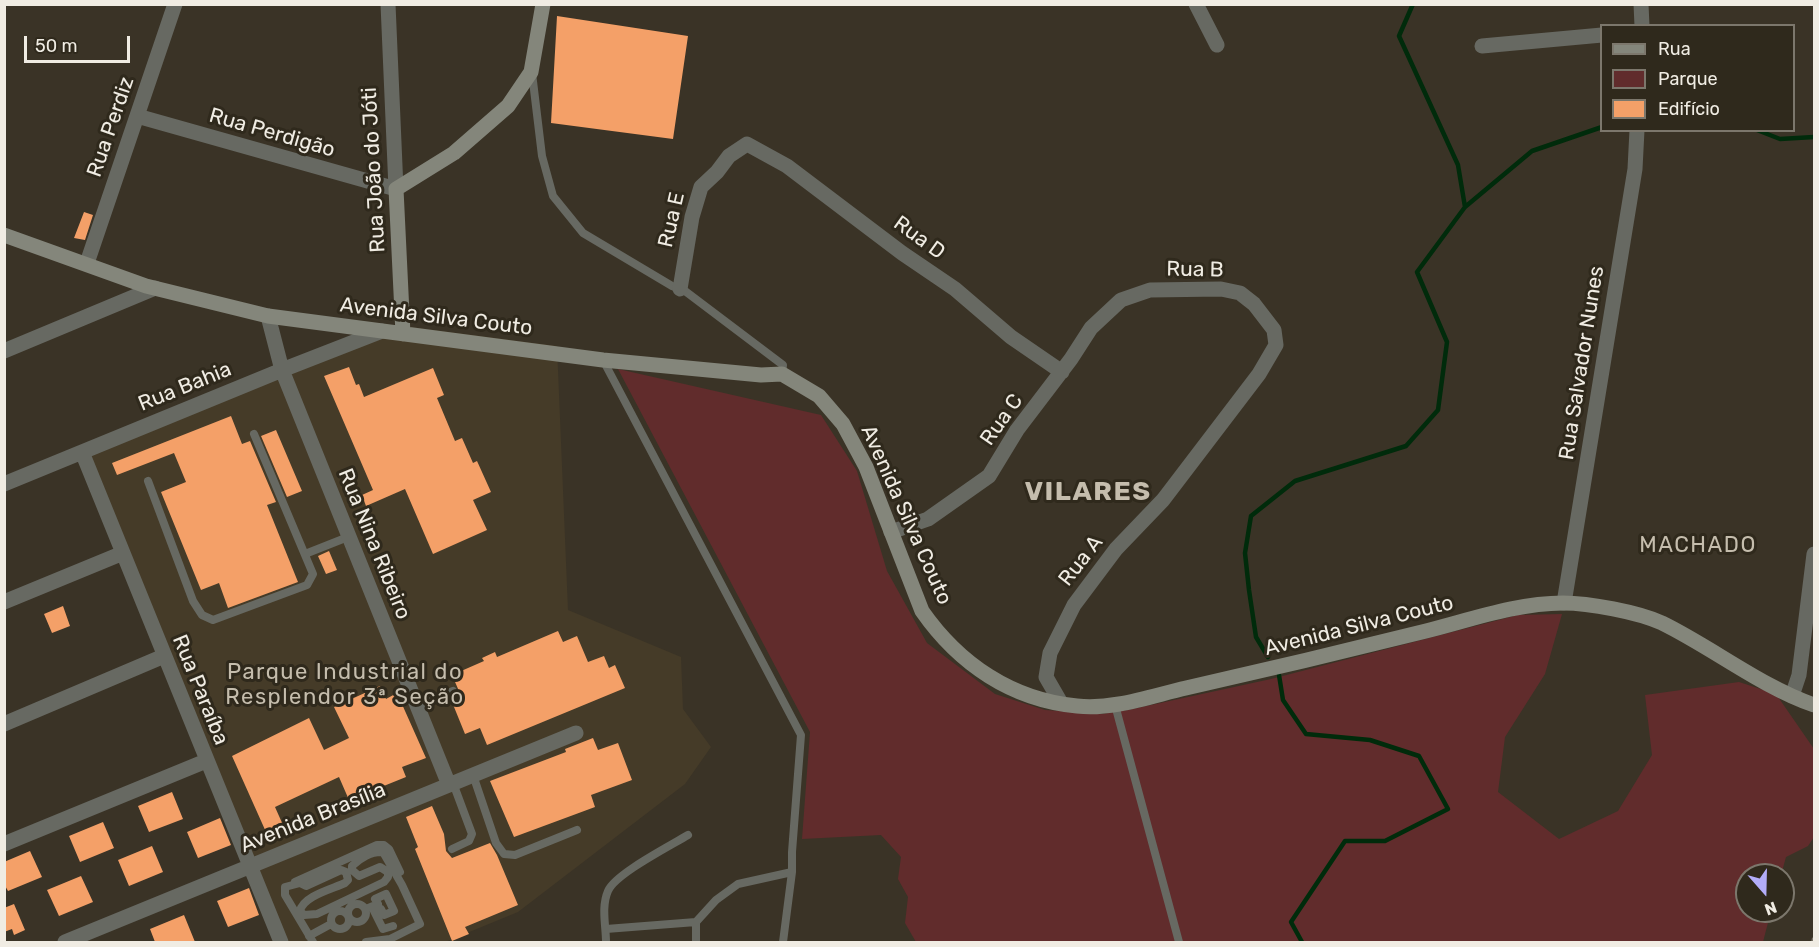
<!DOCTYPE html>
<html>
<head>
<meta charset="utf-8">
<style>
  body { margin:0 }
  #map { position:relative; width:1819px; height:947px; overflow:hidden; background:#3a3326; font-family:Rubik,sans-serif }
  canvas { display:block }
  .frame { position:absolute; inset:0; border:6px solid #f0ece3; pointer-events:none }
  .legend { position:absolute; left:1600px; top:24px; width:195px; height:108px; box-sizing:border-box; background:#2f291c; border:2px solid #7c776c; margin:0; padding:8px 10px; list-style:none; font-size:18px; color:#f0ece3 }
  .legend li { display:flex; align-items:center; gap:12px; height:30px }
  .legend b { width:30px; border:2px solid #7c776c }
  .north { position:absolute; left:1735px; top:863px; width:60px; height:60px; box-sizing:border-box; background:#2f291c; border:2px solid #7c776c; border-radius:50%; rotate:160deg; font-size:16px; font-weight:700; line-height:24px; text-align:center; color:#f0ece3 }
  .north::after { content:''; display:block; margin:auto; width:21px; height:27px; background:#b3adf9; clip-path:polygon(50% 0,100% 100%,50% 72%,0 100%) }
  .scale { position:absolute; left:24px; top:36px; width:106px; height:27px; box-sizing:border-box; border:3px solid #f0ece3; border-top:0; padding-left:8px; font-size:18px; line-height:21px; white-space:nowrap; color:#f0ece3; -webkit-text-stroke:4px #2f291c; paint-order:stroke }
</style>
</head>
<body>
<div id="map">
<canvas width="1819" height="947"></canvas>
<div class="frame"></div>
<ul class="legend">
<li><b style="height:8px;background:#84867b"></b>Rua</li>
<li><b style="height:16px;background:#612c2c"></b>Parque</li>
<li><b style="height:16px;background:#f4a068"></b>Edifício</li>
</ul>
<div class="north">N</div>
<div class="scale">50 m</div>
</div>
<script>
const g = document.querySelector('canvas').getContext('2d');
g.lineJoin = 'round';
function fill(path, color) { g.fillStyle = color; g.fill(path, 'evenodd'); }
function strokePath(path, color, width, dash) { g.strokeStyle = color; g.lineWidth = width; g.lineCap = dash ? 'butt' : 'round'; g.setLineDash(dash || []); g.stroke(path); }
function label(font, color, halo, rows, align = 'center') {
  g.font = font + ' Rubik,sans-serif'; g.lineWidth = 6; g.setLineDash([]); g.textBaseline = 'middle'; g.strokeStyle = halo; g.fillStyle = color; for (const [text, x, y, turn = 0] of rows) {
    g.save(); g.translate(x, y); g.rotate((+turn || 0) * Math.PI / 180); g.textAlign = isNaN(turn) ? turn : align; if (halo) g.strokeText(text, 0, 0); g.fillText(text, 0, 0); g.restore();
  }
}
fill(new Path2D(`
  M403,326L557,346L568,610L681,657L683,709L711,747L685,784L518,912L445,942H281L81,454Z`), '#453b28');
fill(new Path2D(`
  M618,369L821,415L857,471L887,571L927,643L995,694L1045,710L1102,714L1128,710L1271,679L1518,615L1562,614L1545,674L1505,737L1498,792L1559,839L1618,811L1652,755L1645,695L1739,682L1776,694L1814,749V837L1808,846L1786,857L1781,875H1747V911H1771L1763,942H916L905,923L908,897L898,879L901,857L881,835L802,839L810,732Z`), '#612c2c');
strokePath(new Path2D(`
  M1413,4L1399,36L1458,165L1465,207
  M1757,130L1780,139L1814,137
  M1268,657L1256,637L1249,590L1245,553L1251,516L1295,481L1406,446L1438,410L1447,342L1417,272L1465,207L1532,151L1602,127
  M1279,675L1283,700L1306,734L1370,740L1419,756L1448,809L1385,841H1345L1291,922L1302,942`), '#002b0b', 4.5);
fill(new Path2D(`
  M557,16L688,36L673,139L551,123Z
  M84,212L93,215L85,240L74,238Z
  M349,367L356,385L359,384L364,397L433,368L444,395L437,398L455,441L462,438L473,463L477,461L491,492L473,500L487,530L433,554L405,489L366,506L362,495L373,490L324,376Z
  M231,416L242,444L250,441L276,502L267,505L298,582L228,608L219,583L201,590L161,492L186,482L174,453L117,475L112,463Z
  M276,430L302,491L287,497L261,436Z
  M329,551L337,570L326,574L318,556Z
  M63,606L70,626L52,633L44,614Z
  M558,631L563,642L577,636L588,662L604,656L609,668L615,665L625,688L487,745L480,728L465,734L452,702L462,698L452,675L484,661L482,658L495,652L497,657Z
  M380,686L386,699L397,693L426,758L402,767L406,777L349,800L339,777L275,807L283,825L266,832L232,756L309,718L324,750L349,738L334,707Z
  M593,738L598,750L618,743L632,780L591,795L595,807L514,837L490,781L566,752L565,749Z
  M172,792L183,819L149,832L138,806Z
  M432,806L444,834L446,851L452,858L490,843L497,855L518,905L465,927L469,934L452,941L415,849L418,847L406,817Z
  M220,818L231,845L198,858L187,832Z
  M103,822L114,848L80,862L69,836Z
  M152,846L163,872L129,886L118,860Z
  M30,851L42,877L8,891L4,884V862Z
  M81,876L93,902L59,916L47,890Z
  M249,888L259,915L228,927L217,901Z
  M14,904L25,930L14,935L12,929L4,932V908Z
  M184,915L195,942H155L150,929Z`), '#f4a068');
strokePath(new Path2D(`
  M1812,942L1814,934`), '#777166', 2, [4.5, 4.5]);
strokePath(new Path2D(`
  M532,73L542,156L553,196L583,233L672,286L685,291L783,365L782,374
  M603,360L801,735L792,852V872L738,884L716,900L696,922
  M148,481L193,601L202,615L213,620L307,585L313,574L254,434
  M305,554L348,537
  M1115,705L1179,942
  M417,706L453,691
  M473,775L496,843L504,854L515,855L577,830
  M452,849L469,841L472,834L453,783
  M295,882L377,845H384L389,849L400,872
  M348 913a9 9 0 1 1 18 0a9 9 0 1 1-18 0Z
  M366,909L378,904L375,899L386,894L394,911L384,915L381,909L374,911L383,929L393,926
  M331 920a9 9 0 1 1 18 0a9 9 0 1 1-18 0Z
  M606,929L696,922V942
  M309,936L331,924
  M313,942L285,895V887L300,883L306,886L341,870L346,872L348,880L345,883C332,889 303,896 300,911L304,915L317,914L384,882L388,877V872L380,867L359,876L352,870V866C360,858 372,851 383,852L402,885L420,924L390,939L366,942
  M606,942C606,926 601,907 608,891C615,874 670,846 688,835
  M783,942L792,872`), '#676962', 8);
strokePath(new Path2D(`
  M1196,4L1217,45
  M1641,4L1642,26
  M1482,46L1602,35
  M137,116L396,189L388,4
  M87,263L175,4
  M680,289L692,217L701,187L717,172L729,156L747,144L787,166L902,253L955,289L1011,337L1062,372
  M268,316L282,370L449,785
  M4,351L155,288
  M82,452L281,942
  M4,484L282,370L382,331
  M891,532L928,519L989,476L1017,430L1071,359L1091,328L1121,300L1150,290L1221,289L1240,293L1254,304L1274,330L1276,345L1259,374L1163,500L1116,549L1074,605L1050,653L1046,677L1061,703
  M4,602L123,553
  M1564,603L1635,169L1637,130
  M1792,696L1799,675L1814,554
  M4,724L164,656
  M4,844L206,761
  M65,942L576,733`), '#676962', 15);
strokePath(new Path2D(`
  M4,235L146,286L268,316L603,360L761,375L782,374L819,396L843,424L866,467L922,611C959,664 1012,700 1077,706C1113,710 1151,696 1186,688C1266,670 1346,651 1426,631C1470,620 1517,603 1563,603C1589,603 1638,612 1662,623C1713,648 1760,686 1814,705
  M403,334L396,189L454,153L508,106L531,72L543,4`), '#84867b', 15);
label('21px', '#f0ece3', '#2f291c', [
  ["Rua Perdiz",111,127,-71],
  ["Rua Perdigão",272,133,16],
  ["Rua João do Jóti",374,170,-93],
  ["Rua E",672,220,-77],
  ["Rua D",919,238,36],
  ["Rua B",1195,270,1],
  ["Avenida Silva Couto",436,317,7],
  ["Rua Salvador Nunes",1582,363,-81],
  ["Rua Bahia",185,387,-22],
  ["Rua C",1002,420,-55],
  ["Avenida Silva Couto",906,515,66],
  ["Rua Nina Ribeiro",374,544,68],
  ["Rua A",1081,561,-52],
  ["Avenida Silva Couto",1359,626,-14],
  ["Rua Paraíba",200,690,68],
  ["Avenida Brasília",313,818,-22]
]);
g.letterSpacing = '1.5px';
label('22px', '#c5bdad', '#2f291c', [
  ["MACHADO",1698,546],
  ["Parque Industrial do",345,673],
  ["Resplendor 3ª Seção",345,698]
]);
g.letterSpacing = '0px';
g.letterSpacing = '1.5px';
label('bold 27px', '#c5bdad', '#2f291c', [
  ["VILARES",1088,492]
]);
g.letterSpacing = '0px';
</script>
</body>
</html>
